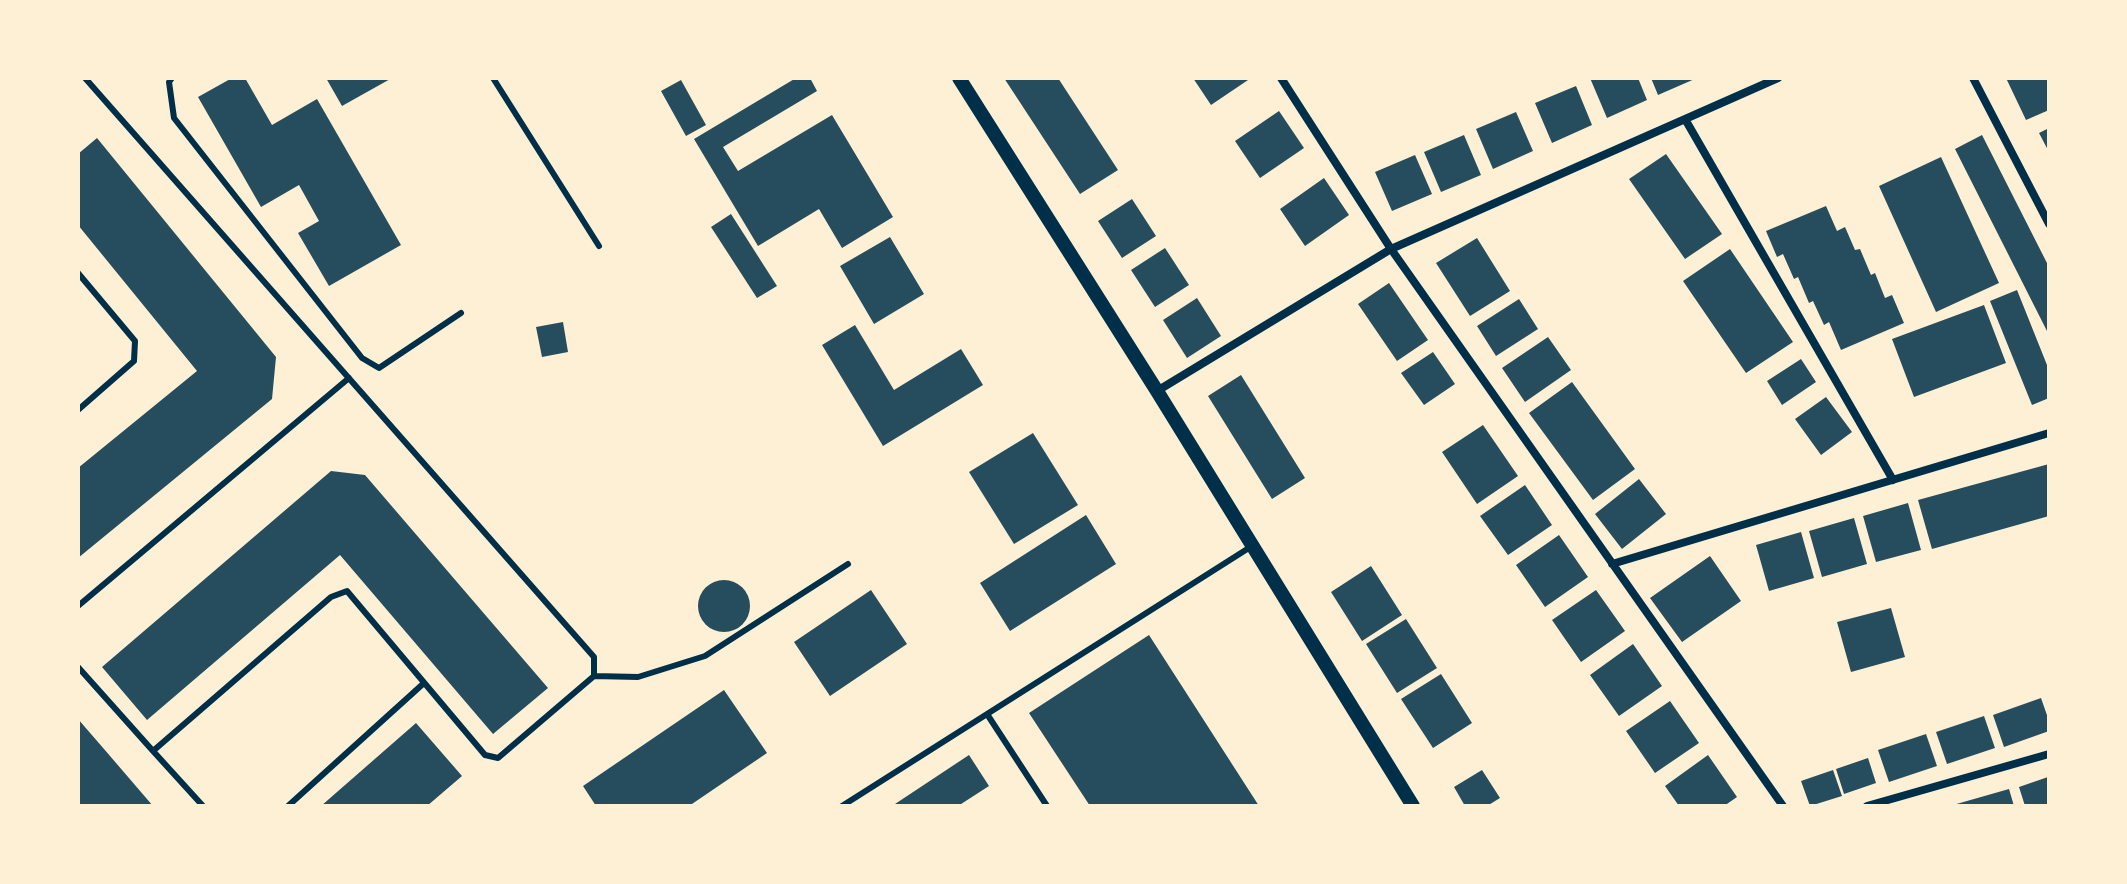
<!DOCTYPE html>
<html>
<head>
<meta charset="utf-8">
<style>
  body { margin:0 }
  #map { position:relative; width:2127px; height:884px; overflow:hidden; background:#fdf0d5; font-family:"Open Sans",sans-serif }
  canvas { display:block }
  .frame { position:absolute; inset:0; border:80px solid #fdf0d5; pointer-events:none }
</style>
</head>
<body>
<div id="map">
<canvas width="2127" height="884"></canvas>
<div class="frame"></div>
</div>
<script>
const g = document.querySelector('canvas').getContext('2d');
g.lineJoin = 'round';
function fill(path, color) { g.fillStyle = color; g.fill(path, 'evenodd'); }
function strokePath(path, color, width, dash) { g.strokeStyle = color; g.lineWidth = width; g.lineCap = dash ? 'butt' : 'round'; g.setLineDash(dash || []); g.stroke(path); }
fill(new Path2D(`
  M232,78H245L272,125L317,99L401,245L329,286L298,233L319,221L299,185L261,207L198,97Z
  M326,78H392L342,106Z
  M796,78H810L817,91L723,147L738,171L832,115L893,217L842,248L819,209L758,246L694,139Z
  M1004,78H1058L1118,170L1080,194Z
  M1193,78H1251L1211,105Z
  M1590,78H1638L1647,100L1607,118Z
  M1651,78H1697L1658,95Z
  M2006,78H2049V110L2026,120Z
  M681,80L706,125L686,136L661,91Z
  M1576,86L1592,125L1552,143L1535,103Z
  M1279,111L1304,148L1260,178L1235,141Z
  M1516,112L1533,151L1493,169L1476,129Z
  M2049,128V152L2039,133Z
  M1464,135L1481,175L1441,192L1424,152Z
  M1982,135L2049,267V335L1955,149Z
  M97,138L276,357L272,399L78,558V468L197,371L78,225V154Z
  M1666,154L1722,234L1685,259L1629,179Z
  M1415,155L1432,194L1392,211L1375,172Z
  M1941,157L1999,283L1936,312L1879,186Z
  M1324,178L1349,215L1305,246L1280,209Z
  M1132,199L1156,236L1122,258L1098,221Z
  M1826,206L1837,231L1845,227L1855,250L1860,249L1871,275L1875,273L1885,298L1892,295L1904,323L1841,350L1829,322L1824,325L1813,301L1809,303L1798,277L1794,279L1783,254L1777,257L1766,231Z
  M731,214L777,286L757,298L711,227Z
  M890,237L924,294L874,324L840,266Z
  M1477,238L1510,291L1470,316L1436,263Z
  M1165,248L1189,285L1155,307L1131,270Z
  M1730,249L1793,342L1746,373L1683,281Z
  M1389,283L1428,340L1397,361L1358,304Z
  M2017,290L2049,370V398L2032,405L1990,301Z
  M1197,298L1221,336L1187,358L1163,320Z
  M1519,299L1538,329L1496,356L1477,326Z
  M1984,305L2006,363L1914,397L1892,339Z
  M563,322L568,352L542,357L536,327Z
  M855,325L894,390L961,349L983,385L883,446L822,345Z
  M1548,337L1571,370L1525,402L1502,368Z
  M1433,352L1455,384L1424,405L1401,373Z
  M1801,359L1816,382L1782,405L1767,381Z
  M1241,375L1305,478L1272,499L1208,396Z
  M1572,382L1635,469L1593,500L1529,413Z
  M1826,397L1852,432L1821,455L1795,419Z
  M1483,425L1518,476L1477,504L1442,452Z
  M1033,433L1078,505L1014,544L969,472Z
  M2049,464V516L1932,549L1918,500Z
  M331,471L365,475L548,688L493,734L340,555L147,720L102,667Z
  M1639,479L1666,514L1622,549L1595,514Z
  M1525,485L1552,525L1508,555L1480,516Z
  M1908,503L1921,550L1876,562L1863,516Z
  M1086,515L1116,564L1010,631L980,583Z
  M1854,518L1867,564L1822,577L1809,531Z
  M1801,532L1814,578L1769,591L1756,545Z
  M1559,535L1588,577L1545,607L1516,565Z
  M1710,556L1741,601L1682,642L1650,598Z
  M1371,566L1402,615L1362,641L1331,592Z
  M698 606a26 26 0 1 1 52 0a26 26 0 1 1-52 0Z
  M871,590L907,644L830,696L794,642Z
  M1596,590L1625,631L1581,662L1552,620Z
  M1891,608L1905,657L1851,672L1837,622Z
  M1406,619L1437,668L1397,693L1366,644Z
  M1149,635L1259,806H1090L1029,713Z
  M1633,644L1662,686L1619,716L1590,675Z
  M1441,674L1472,723L1433,748L1401,699Z
  M724,690L767,753L689,806H596L583,786Z
  M2041,698L2049,721V731L2004,747L1993,715Z
  M1670,701L1699,743L1655,773L1626,731Z
  M1984,716L1995,748L1947,764L1936,732Z
  M78,719L104,749L153,806H78Z
  M416,723L462,776L427,806H321Z
  M1926,734L1937,766L1889,782L1878,750Z
  M969,755L989,786L958,806H892Z
  M1708,755L1737,797L1724,806H1679L1665,786Z
  M1868,758L1876,783L1844,794L1836,769Z
  M1482,770L1500,798L1487,806H1465L1454,787Z
  M1833,770L1842,796L1810,806L1801,781Z
  M2048,777L2049,806H2025L2019,787Z
  M2009,789L2014,806H1953V805Z`), '#264d5e');
strokePath(new Path2D(`
  M172,78L169,82L174,118L362,358L379,368L461,313
  M493,78L599,246
  M78,273L135,341L134,361L78,410
  M78,606L349,378
  M78,667L153,751L331,597L347,591L485,755L498,758L594,676V657L85,78
  M594,676L638,677L705,656L848,564
  M987,714L1047,806
  M153,751L203,806
  M288,806L424,683
  M842,806L1252,546`), '#003049', 6);
strokePath(new Path2D(`
  M1281,78L1391,249L1783,806
  M1973,78L2049,224
  M1685,119L1893,480
  M1157,391L1391,249L1778,78
  M1612,564L2049,433
  M1867,806L2049,754`), '#003049', 8);
strokePath(new Path2D(`
  M959,78L1157,391L1413,806`), '#003049', 14);
</script>
</body>
</html>
